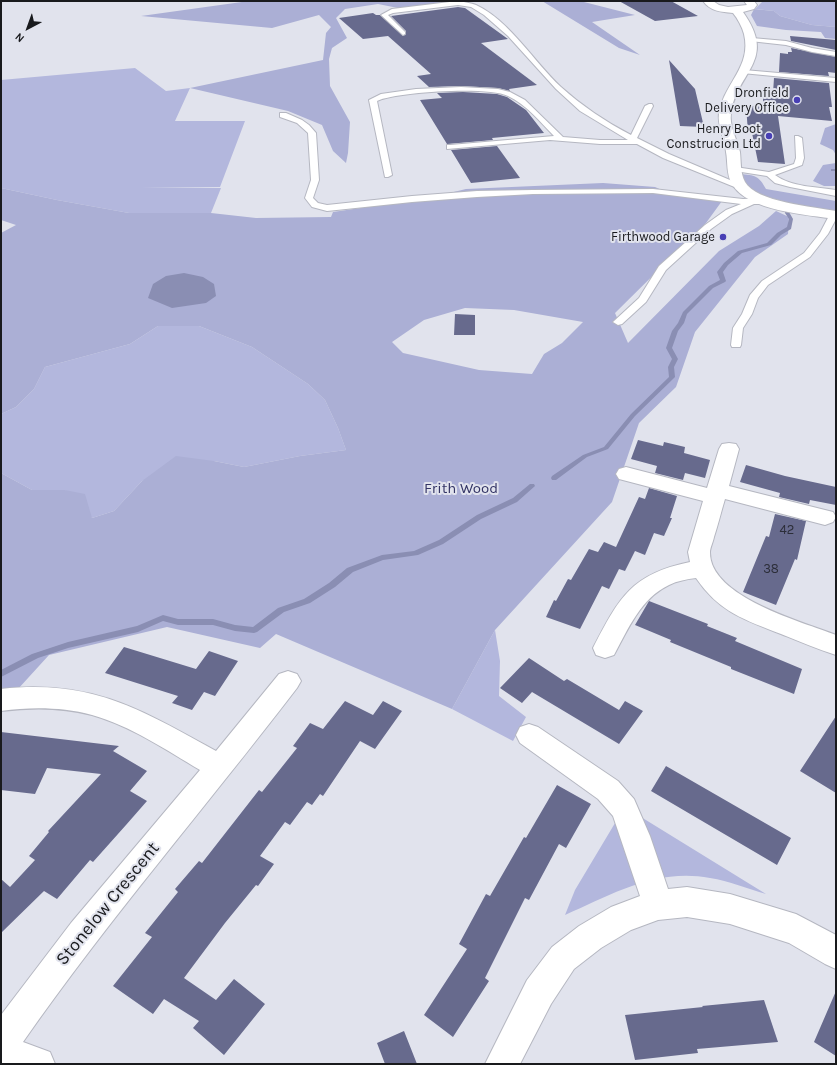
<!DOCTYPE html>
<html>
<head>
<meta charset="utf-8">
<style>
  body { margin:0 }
  #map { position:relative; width:837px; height:1065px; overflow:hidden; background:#e1e3ed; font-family:Karla,sans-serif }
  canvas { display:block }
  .frame { position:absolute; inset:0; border:2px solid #191a1d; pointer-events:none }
  .north { position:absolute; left:8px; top:8px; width:40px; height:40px; -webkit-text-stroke:3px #e1e3ed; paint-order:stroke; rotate:221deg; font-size:11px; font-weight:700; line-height:16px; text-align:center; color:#191a1d }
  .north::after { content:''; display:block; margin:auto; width:14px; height:18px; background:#191a1d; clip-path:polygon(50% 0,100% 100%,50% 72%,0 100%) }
</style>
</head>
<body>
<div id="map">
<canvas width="837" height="1065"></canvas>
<div class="frame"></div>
<div class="north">N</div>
</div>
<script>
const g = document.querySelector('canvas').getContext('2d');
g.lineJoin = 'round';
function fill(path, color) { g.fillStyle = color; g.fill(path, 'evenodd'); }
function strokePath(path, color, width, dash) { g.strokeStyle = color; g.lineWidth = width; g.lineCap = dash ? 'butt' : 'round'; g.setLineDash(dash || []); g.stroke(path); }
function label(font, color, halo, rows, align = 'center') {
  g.font = font + ' Karla,sans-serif'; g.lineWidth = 4; g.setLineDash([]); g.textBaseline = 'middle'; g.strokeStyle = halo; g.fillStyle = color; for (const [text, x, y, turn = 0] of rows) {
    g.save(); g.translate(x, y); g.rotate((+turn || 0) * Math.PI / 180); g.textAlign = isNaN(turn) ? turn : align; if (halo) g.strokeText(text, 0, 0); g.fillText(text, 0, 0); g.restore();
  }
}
fill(new Path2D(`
  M763,1H836V27L812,25L780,16L774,11L755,9Z
  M135,68L166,91L190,88L175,121H245L220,187H142L221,188L211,213H129L57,200L1,188V80Z
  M158,326H199L252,347L308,384L325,400L338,428L346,450L300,456L244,467L214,461L142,481L114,511L92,518L65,490H32L1,473V414L16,407L34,389L45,367L130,344Z
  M495,630L500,661L499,696L526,717L513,741L452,709Z
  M624,808L641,817L766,894C748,889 729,881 710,878C656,868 613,894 565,915L575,890Z`), '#b3b7dd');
fill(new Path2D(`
  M249,1H462L398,8L378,4L345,9L336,18L347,38L332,48L329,59L330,86L350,122L348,153L346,163L333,151L322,125L288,111L190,88L323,60L326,33L331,27L319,15L272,28L141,16Z
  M542,1L584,2L635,15L592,22L640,55L619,48Z
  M754,9L774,11L780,16L812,25L836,27V39L825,38L821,32L786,30L757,26L751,15Z
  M836,124V155L833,150L820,144L825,128Z
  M836,163V186H824L813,181L823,165Z
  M740,174C755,175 759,176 766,189L836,201V211C803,206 775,202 745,188Z
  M603,183L655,187L673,195L722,201L706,223L615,313L628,343L719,251L759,226L776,211L789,217L788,234L755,257L695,332L676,387L639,423L612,502L495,630L452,709L276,634L260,648L167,627L49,655L18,689L1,692V473L32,490H65L85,494L92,518L114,511L142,481L176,456L214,461L244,467L300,456L346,450L338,428L325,400L308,384L252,347L199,326H158L130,344L45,367L34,389L16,407L1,414V233L16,225L1,220V188L57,200L129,213H211L256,218L331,217L333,212L429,198L466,189ZM465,308L514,310L583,322L562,343L544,354L532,374L479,370L430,359L403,353L392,342L424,320Z`), '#abafd5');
fill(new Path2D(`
  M184,273L203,277L214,284L216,296L206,303L172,308L148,298L153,284L166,276Z`), '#8a8eb3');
fill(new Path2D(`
  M831,169H836V171H831Z
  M785,212H789L793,219L791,229L781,235L771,245L742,253L728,265L723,272L726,281L725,282L713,288L687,314L684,323L678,331L672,348L678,359L674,367L675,377L674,378L635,416L608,449L587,457L556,480H552L551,478L552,476L583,455L604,447L631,414L669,377L668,367L672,359L666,348L672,331L678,323L683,312L709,286L720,280L717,272L724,263L738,251L767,243L777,233L787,227L789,219L785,213Z
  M530,484H534L535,486L517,502L481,519L443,544L418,555L383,560L353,572L335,587L310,603L284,612L257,632L254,633L235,631L213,625H178L163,621L138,632L68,648L38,658L1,677V670L32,654L68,642L137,626L163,615L178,619H213L235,625L253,627L278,608L304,599L329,583L347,568L382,555L414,551L439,540L477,515L513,498Z`), '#8a8eb3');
fill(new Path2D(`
  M619,1H671L698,16L655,21Z
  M458,7L465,8L508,39L481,43L537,85L509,89L510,91L498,88L461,86L429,87L417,76L431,74L388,36L363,39L339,18L373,13L376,15H380L403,36L406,34V31L391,16Z
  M790,36L836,40V50L791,41Z
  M791,48L836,57V73L828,72L829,76L779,72L780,53L788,54V52H792Z
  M669,60L695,89L704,127L680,126Z
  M774,78L829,83L832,107H829L832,121L778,116L785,164L758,162L752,133H748L746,105L763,107V92L773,93Z
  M463,92L497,94L507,97L526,110L544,133L492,138L493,140L447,144L420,100L442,98L437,93Z
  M497,146L520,178L471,183L451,150Z
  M455,314L475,315V335H454Z
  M638,440L663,446L664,442L685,447L684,453L710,460L705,478L685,473L683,480L655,473L657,466L631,459Z
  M746,465L785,476L836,487V505L810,500L809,504L779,497L780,493L740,482Z
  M649,488L677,496L670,518H672L664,536L654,533L645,555L635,551L625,571L619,569L609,589L602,586L580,629L546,617L554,600L556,601L568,579L571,580L589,549L598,552L604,542L616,547L639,497L645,499Z
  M775,514L806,521L797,560L795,559L776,605L743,592L766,536L769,537Z
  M649,601L708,624L707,626L737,638L735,641L802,669L794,694L731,669V667L670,642L671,640L635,625Z
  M124,647L196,669L209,651L238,661L215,696L204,692L192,710L172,703L178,696L105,673Z
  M529,658L564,681L567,679L619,710L625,701L643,711L619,744L532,692L522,703L500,688Z
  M345,701L373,715L383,701L402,711L375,749L360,741L323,796L320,794L312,805L307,802L290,825L285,822L260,856L274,864L258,886L256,885L225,923L184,978L216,1000L234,979L265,1004L224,1055L193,1028L199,1021L164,999L153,1014L113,986L152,937L145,933L178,892L175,889L199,861L202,863L259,790L262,792L297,748L293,746L310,723L323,729Z
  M836,716V793L800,771Z
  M1,732L119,746L113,751L147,771L130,791L147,801L126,825L93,862L90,860L57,899L44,891L1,933V879L10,887L35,860L29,856L49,832L48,831L101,774L47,768L35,794L1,790Z
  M666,766L791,838L777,865L651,791Z
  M557,785L591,804L566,848L559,844L529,900L525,898L485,978L489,981L453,1037L424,1015L467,949L459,944L486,894L490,896L524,837L526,838Z
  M836,991V1056L814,1042Z
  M764,1000L778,1042L697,1049L698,1053L635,1060L625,1015L703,1007L702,1006Z
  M404,1031L417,1064H385L377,1043Z`), '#676a8d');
const service = new Path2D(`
  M458,1C464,2 471,3 476,5C510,21 534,62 561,87C582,106 606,122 631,135L645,106L649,104H652L653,106L637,138L669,154L744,186L743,188H737L663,158L637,144H600L550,140L447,149V145H450L554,136C540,122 526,104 508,96C488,86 396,92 377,101L392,175L388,177H385L369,100L381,94L416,89L461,87L498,89L510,92L525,100L563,137L600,140H628L580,111L556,89L508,36L484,15L471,7L458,5L393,13L388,15L405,32V34L403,35L381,15L392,9Z
  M752,38L786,41L812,48L836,52V56L812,52L786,45L750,41V39Z
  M744,70L836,78V82L742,73L741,72Z
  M280,113H286L302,120L309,125L316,133L319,180L313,198L318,203L327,205L412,196L477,191L533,190L653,189L743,199L765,198L769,201L765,204H754L732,214L711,229L666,270L646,302L622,324L618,325L613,322L639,298L659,266L705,225L726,210L741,204L653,193L533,194L477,197L412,202L327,211L312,207L305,198L311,180L308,133L297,123L280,117Z
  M795,136H798L802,138L804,158L802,165L775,175C791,187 817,187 836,190V196L790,187L775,183L767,176L735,171L731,169L735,167L769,172L794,164L796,158Z
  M831,212H836V219L828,234L810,257L768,285L758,298L752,314L743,328L741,345L740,347H732L731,345L733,328L742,314L750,295L762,281L804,253L820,233Z`);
const minor = new Path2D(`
  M703,1H713L719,5L728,7L747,5L744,1H754L757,5L754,9L743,12C778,61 737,71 731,113C729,126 737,139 740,152C741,161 740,173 745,182C756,202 814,207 836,211V219C808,215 747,211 732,184C726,174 728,162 726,152C725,139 717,126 719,113C724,83 752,67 744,34C742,27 738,19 733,13C721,12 710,11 703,1Z
  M729,443L736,444L739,449L729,486L833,512L836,517L833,522L825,525L725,499C721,512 718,525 714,537C713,542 710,548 710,552C709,597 803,622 836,635V655C817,649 799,641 781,634C745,620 719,612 696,578C687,579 677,581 669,585C641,598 628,629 614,655L605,658L596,655L593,648C619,598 631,574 690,562L688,552L703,501L619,479L616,474L619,469L626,467L707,488L719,449L722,444Z
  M288,671L297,674L301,681L297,688C206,807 108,920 23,1042L50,1052L55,1064H1V1015L71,923L200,770C166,750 131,726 92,715C62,707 31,707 1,711V689C91,679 140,709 216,751L279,674Z
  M529,724L538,727L618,781L634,799L650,836L668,889L687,887L730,894L796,914L836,935V969L825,964L789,943L730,924L687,917L658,920L631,930L601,948L574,969L551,1004L520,1064H485L527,980L552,947L579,926L611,907L640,896L613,816L598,799L520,743L516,735L520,727Z`);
strokePath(service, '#b5b7c1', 2);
strokePath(minor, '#b5b7c1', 2);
fill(service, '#fff');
fill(minor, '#fff');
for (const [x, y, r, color] of [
  [797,100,4,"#483fb5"],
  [769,136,4,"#483fb5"],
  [723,237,4,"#483fb5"]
]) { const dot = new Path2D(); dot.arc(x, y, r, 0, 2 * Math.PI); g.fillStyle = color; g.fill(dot); strokePath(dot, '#e1e3ed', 1.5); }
label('13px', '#191a1d', '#e1e3ed', [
  ["Dronfield",789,93],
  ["Delivery Office",789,108],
  ["Henry Boot",761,129],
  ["Construcion Ltd",761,144],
  ["Firthwood Garage",715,237]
], 'right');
label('13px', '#2c2e39', null, [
  ["42",787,530],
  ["38",771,569]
]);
label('15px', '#333465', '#e1e3ed', [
  ["Frith Wood",461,489]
]);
label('18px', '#191a1d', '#e1e3ed', [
  ["Stonelow Crescent",108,904,-51]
]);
</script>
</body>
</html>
